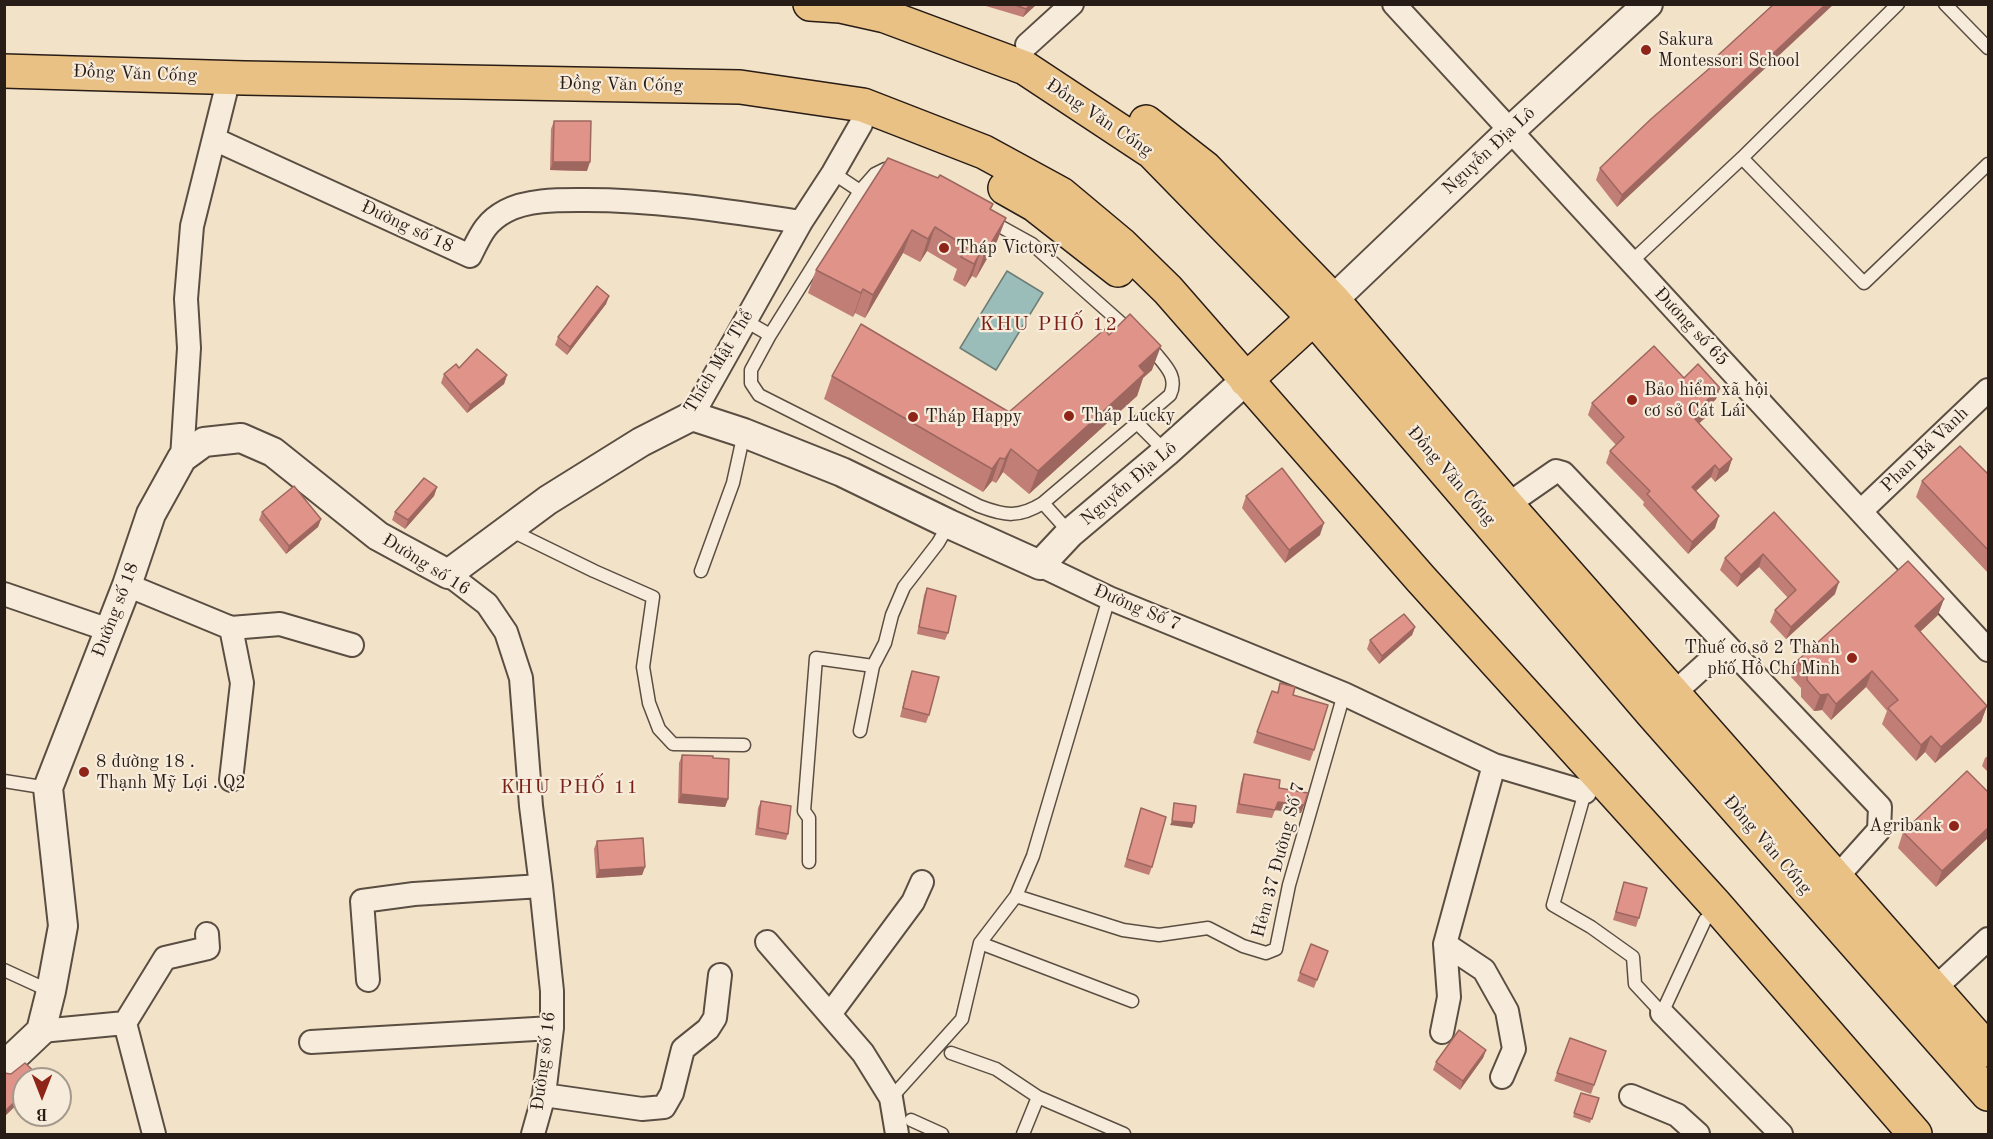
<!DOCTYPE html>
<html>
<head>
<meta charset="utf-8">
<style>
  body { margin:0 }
  #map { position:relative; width:1993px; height:1139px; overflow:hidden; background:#f2e2c7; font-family:"Old Standard TT",serif }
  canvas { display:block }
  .frame { position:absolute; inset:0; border:6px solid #281c17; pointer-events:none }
  .north { position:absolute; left:12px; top:1067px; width:60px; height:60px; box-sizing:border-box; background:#f7ecdb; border:2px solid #a4998d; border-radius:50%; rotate:180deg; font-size:16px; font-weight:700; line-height:24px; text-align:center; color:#281c17 }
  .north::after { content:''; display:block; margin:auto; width:21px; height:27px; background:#8f2418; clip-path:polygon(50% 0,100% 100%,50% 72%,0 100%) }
</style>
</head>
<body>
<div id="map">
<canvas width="1993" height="1139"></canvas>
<div class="frame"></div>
<div class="north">B</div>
</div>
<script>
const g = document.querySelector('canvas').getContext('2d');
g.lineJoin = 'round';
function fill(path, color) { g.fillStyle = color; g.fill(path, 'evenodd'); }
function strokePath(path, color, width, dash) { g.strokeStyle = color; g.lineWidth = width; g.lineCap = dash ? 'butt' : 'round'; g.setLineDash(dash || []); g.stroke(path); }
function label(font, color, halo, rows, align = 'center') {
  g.font = font + ' "Old Standard TT",serif'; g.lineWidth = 4.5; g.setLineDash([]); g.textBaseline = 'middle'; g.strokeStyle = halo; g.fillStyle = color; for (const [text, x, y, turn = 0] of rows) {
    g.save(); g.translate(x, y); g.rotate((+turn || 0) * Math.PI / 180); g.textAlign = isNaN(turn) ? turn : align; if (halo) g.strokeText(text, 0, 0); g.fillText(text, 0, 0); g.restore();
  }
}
const water = new Path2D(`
  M1007,271L1043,293L996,370L960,348Z`);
fill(water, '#9bbdb9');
strokePath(water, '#6d7d78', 1.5);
const service = new Path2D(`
  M1945,4L1988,48
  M1742,158L1864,283L1988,164
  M885,169L900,171L1032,244L1156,354C1167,367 1178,378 1170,395L1043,503C1019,518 1005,516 979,506L759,395L751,383V370L770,335L860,191L875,174Z
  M833,173L860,191
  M1631,262L1742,158L1898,4
  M744,320L770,335
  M1137,423L1166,452
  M1043,503L1070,533
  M510,530L594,571L653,597L643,667L649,703L659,729L673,744L744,745
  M701,571L733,483L744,433
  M873,666L885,643L892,615L904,587L938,543L949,524
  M4,781L48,788
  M1585,792L1553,905L1591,927L1633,957L1635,984L1662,1013L1705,920
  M809,862V818L804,811L816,658L873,666L860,731
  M1016,896L1123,930L1159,935L1208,928L1243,946L1266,953L1276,949L1289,885L1344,694
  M980,943L1132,1001
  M4,970L50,991
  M951,1053L996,1069L1038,1097L1124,1134
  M891,1098L962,1019L980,943L1016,896L1033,856L1109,598
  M911,1120L942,1134
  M1023,1134L1038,1097`);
const minor = new Path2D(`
  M1394,4L1988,650
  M1027,45L1072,4
  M214,139L470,256C480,236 485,222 506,211C527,200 556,200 578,200C652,199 727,211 801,222
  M692,416L801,222L833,173L861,124
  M182,458L189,348L186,299L192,226L226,90
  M1507,505L1556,471L1563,473L1880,807L1879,830L1836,878
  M1861,511L1988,390
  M1040,565L1109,598L1344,694L1494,765L1585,792
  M448,574L487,604L506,632L521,678L531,806L541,886L552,991V1028L544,1095L533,1134
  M127,585L231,628L242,683L231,780
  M4,594L109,630
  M231,628L280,624L352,645
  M1673,694L1726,646
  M1494,765L1445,944L1484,970L1507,1011L1514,1049L1502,1077
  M767,942L863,1053L891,1098L897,1134
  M368,980L362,901L414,894L541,886
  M1934,989L1988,939
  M1662,1013L1781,1134
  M830,1014L913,902L922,882
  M125,1023L154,1134
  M41,1031L125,1023L165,958L208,948L207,934
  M1442,1032L1449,997L1445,944
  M311,1042L552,1028
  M544,1095L642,1109L664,1107L672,1093L683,1049L708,1029L715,1018L720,975
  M1631,1096L1677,1115L1698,1134`);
const tertiary = new Path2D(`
  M1333,300L1510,131L1648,4
  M4,1066L41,1031L51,991L63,926L48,788L127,585L151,514L182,458L204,442L241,438L273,452L378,536L448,574L548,500L641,442L692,416L744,433L842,472L949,524L1040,565L1070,533L1166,452L1246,380`);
const primary = new Path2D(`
  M810,4L840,6L885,16L1025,68L1152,152L1313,317L1652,713L1988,1094
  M4,71L244,78L740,87L863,105L984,152L1061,194L1122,245L1168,290L1420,578L1715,904L1915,1134
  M1146,122L1205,168L1333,300L1507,505L1988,1050
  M1005,188L1035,205L1118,270
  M1246,380L1331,302`);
strokePath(service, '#5a4e43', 15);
strokePath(minor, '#5a4e43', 26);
strokePath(tertiary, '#5a4e43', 32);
strokePath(primary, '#281c17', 36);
strokePath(service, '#f7ecdb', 12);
strokePath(minor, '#f7ecdb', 22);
strokePath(tertiary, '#f7ecdb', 28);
strokePath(primary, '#e9c184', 33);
fill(new Path2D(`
  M979,4H1037L1023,17Z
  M1774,4L1617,207L1596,180L1600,168L1713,65L1715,58Z
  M554,121L587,171L550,170L551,129Z
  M888,158L991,209L1006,218L997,241L976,278L972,276L965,287L953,280L957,269L927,251L920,262L903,253L865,318L855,313L853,317L808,293L816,270Z
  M609,296L606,304L567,355L555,345L558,337Z
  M1109,335L1152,370L1143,378L1137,396L1029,494L1003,472L996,483L992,481L983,492L824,399L832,376L1009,412Z
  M459,368L507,375L504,384L467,413L441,383L444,374Z
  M1684,378L1720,388L1716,399L1709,406L1705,418L1699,423L1732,459L1728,471L1715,482L1711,477L1696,491L1715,528L1688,554L1643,505L1644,502L1606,463L1610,451L1616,445L1588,415L1592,403Z
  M1989,475V574L1916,497L1922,481Z
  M437,487L434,496L405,529L392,520L395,512Z
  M1246,496L1320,535L1285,563L1242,508Z
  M262,512L321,519L318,527L286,554L259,520Z
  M1774,512L1835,594L1786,639L1770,622L1775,610L1788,598L1759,567L1737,587L1720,570L1725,558Z
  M927,588L948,633L945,640L917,634L924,595Z
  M1938,615L1920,632L1987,706L1981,722L1935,763L1925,752L1916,761L1882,724L1887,711L1866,687L1831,720L1822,710L1814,711L1801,697V688L1791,677L1797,661Z
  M1415,627L1412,635L1379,664L1367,649L1370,640Z
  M912,671L929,715L926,723L900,717L909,679Z
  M1280,683L1293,695L1314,750L1310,761L1253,743L1257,732L1277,693Z
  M682,755L713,758L728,799L725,807L678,803L679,763Z
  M1989,755V773L1982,766L1985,758Z
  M1244,774L1279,788L1304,805L1301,813L1275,810L1272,818L1236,813L1241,783Z
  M1989,793L1936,887L1898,848L1903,832Z
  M761,801L788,834L786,840L755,835L758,808Z
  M1141,808L1152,867L1149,875L1124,867Z
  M597,841L645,867L642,875L596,878L594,849Z
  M1624,882L1639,918L1636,927L1613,920Z
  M1311,944L1328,951L1314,988L1297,981Z
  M1570,1038L1606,1051L1591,1094L1554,1081Z
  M1486,1050L1483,1058L1460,1090L1433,1070L1436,1062Z
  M1581,1093L1599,1098L1590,1123L1573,1117Z`), '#c17e76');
fill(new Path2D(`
  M1031,4H1037L1023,17L1026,9Z
  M1826,4H1834L1617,207L1622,195Z
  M553,162H590L587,171L550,170Z
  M1006,218L997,241L976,278L984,255Z
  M935,227L927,251L920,262L928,239Z
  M912,230L903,253L865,318L873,295Z
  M980,253L972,276L965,287L974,264Z
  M863,289L855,313L853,317L861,293Z
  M609,296L606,304L567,355L570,347Z
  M1161,346L1152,370L1143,378L1137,396L1029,494L1038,471L1139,366Z
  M507,375L504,384L467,413L470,405Z
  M1720,388L1716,399L1701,414L1705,402Z
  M1709,406L1705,418L1691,431L1695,419Z
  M1011,449L1003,472L996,483L1005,459Z
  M1000,458L992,481L983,492L992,469Z
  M1732,459L1728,471L1715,482L1719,470Z
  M1715,465L1711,477L1687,499L1692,487Z
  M437,487L434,496L405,529L408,520Z
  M1719,516L1715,528L1688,554L1692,542Z
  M321,519L318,527L286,554L289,546Z
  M1324,523L1320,535L1285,563L1289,550Z
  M1763,554L1759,567L1737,587L1741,575Z
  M1839,582L1835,594L1786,639L1791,627Z
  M1944,599L1938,615L1909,642L1915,626Z
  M1415,627L1412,635L1379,664L1382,656Z
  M1872,671L1866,687L1831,720L1836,704Z
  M1828,694L1822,710L1814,711L1820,695Z
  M1987,706L1981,722L1935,763L1941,747Z
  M1931,736L1925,752L1916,761L1921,745Z
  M681,794L728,799L725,807L678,803Z
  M1278,802L1304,805L1301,813L1275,810Z
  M1172,821L1194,823L1192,828L1170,825Z
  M1989,827V837L1936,887L1942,871Z
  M645,867L642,875L596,878L599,870Z
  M1486,1050L1483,1058L1460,1090L1463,1081Z
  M24,1093V1098L4,1117V1112Z`), '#9d6760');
const building = new Path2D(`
  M1012,4H1031L1026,9Z
  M1774,4H1826L1622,195L1600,168L1651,119L1718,61L1715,58Z
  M554,121H591L590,162H553Z
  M888,158L938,178L940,175L993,204L990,209L1006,218L984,255L980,253L974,264L961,257L967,247L935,227L928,239L912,230L873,295L863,289L861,293L816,270Z
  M597,286L609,296L570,347L558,337Z
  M1130,314L1161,346L1139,366L1145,373L1038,471L1011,449L1005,459L1000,458L992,469L832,376L861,324L1009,412L1105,329L1109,335Z
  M1654,346L1684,378L1698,364L1720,388L1705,402L1709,406L1695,419L1732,459L1719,470L1715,465L1692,487L1719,516L1692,542L1647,494L1650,491L1610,451L1624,437L1592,403Z
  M477,349L507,375L470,405L444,374L456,364L459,368Z
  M1960,446L1989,475V551L1922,481Z
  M1282,468L1324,523L1289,550L1246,496Z
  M424,478L437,487L408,520L395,512Z
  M294,486L321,519L289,546L262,512Z
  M1774,512L1839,582L1791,627L1775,610L1796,590L1763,554L1741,575L1725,558Z
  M1908,561L1944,599L1915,626L1987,706L1941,747L1931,736L1921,745L1888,708L1898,700L1872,671L1836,704L1828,694L1820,695L1807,680V672L1797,661Z
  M927,588L956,596L948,633L919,627Z
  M1404,614L1415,627L1382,656L1370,640Z
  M912,671L939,677L929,715L903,708Z
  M1280,683L1295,687L1293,695L1328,705L1314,750L1257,732L1272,691L1278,693Z
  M682,755L713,756V758L729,759L728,799L681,794Z
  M1967,771L1989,793V827L1942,871L1903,832Z
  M1244,774L1280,780L1279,788L1308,793L1304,805L1278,802L1275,810L1239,804Z
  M761,801L791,806L788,834L758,828Z
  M1174,803L1196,806L1194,823L1172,821Z
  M1141,808L1166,817L1152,867L1127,859Z
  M643,838L645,867L599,870L597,841Z
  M1624,882L1647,888L1639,918L1616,912Z
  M1311,944L1328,951L1317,980L1300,973Z
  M1459,1030L1486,1050L1463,1081L1436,1062Z
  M1570,1038L1606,1051L1594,1085L1557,1073Z
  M25,1063L40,1077L38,1079H24V1093L4,1112V1073L11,1074Z
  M1581,1093L1599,1098L1592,1119L1574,1113Z`);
fill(building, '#e09389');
strokePath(building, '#9d6760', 1.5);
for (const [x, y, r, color] of [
  [1646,50,6,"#8f2418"],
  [944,248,6,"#8f2418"],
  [1632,400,6,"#8f2418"],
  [1069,416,6,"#8f2418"],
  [913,417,6,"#8f2418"],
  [1852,658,6,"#8f2418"],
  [84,772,6,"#8f2418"],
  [1954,826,6,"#8f2418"]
]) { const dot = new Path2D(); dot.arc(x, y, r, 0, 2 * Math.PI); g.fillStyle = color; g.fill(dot); strokePath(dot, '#f7ecdb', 2); }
label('18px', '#281c17', '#f7ecdb', [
  ["Sakura",1658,40],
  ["Montessori School",1658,61],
  ["Tháp Victory",956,248],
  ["Bảo hiểm xã hội",1644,390],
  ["cơ sở Cát Lái",1644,411],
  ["Tháp Lucky",1081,416],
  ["Tháp Happy",925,417],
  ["Thuế cơ sở 2 Thành",1840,648,"right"],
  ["phố Hồ Chí Minh",1840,669,"right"],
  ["8 đường 18 .",96,762],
  ["Thạnh Mỹ Lợi . Q2",96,783],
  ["Agribank",1942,826,"right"]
], 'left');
label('18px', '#281c17', '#f7ecdb', [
  ["Đồng Văn Cống",135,74,2],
  ["Đồng Văn Cống",621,85,1],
  ["Đồng Văn Cống",1099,118,34],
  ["Nguyễn Địa Lô",1489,151,-43],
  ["Đường số 18",407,227,25],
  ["Đương số 65",1691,327,47],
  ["Thích Mật Thể",719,362,-59],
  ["Phan Bá Vành",1925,450,-44],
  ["Đồng Văn Cống",1451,476,49],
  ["Nguyễn Địa Lô",1129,484,-40],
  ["Đường số 16",426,565,32],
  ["Đường Số 7",1137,608,23],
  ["Đường số 18",116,610,-69],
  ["Đồng Văn Cống",1767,845,49],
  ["Hẻm 37 Đường Số 7",1279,860,-75],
  ["Đường số 16",544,1061,-83]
]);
g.letterSpacing = '1.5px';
label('20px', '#7a1f14', '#f7ecdb', [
  ["KHU PHỐ 12",1049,325],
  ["KHU PHỐ 11",570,788]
]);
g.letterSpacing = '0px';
</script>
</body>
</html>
